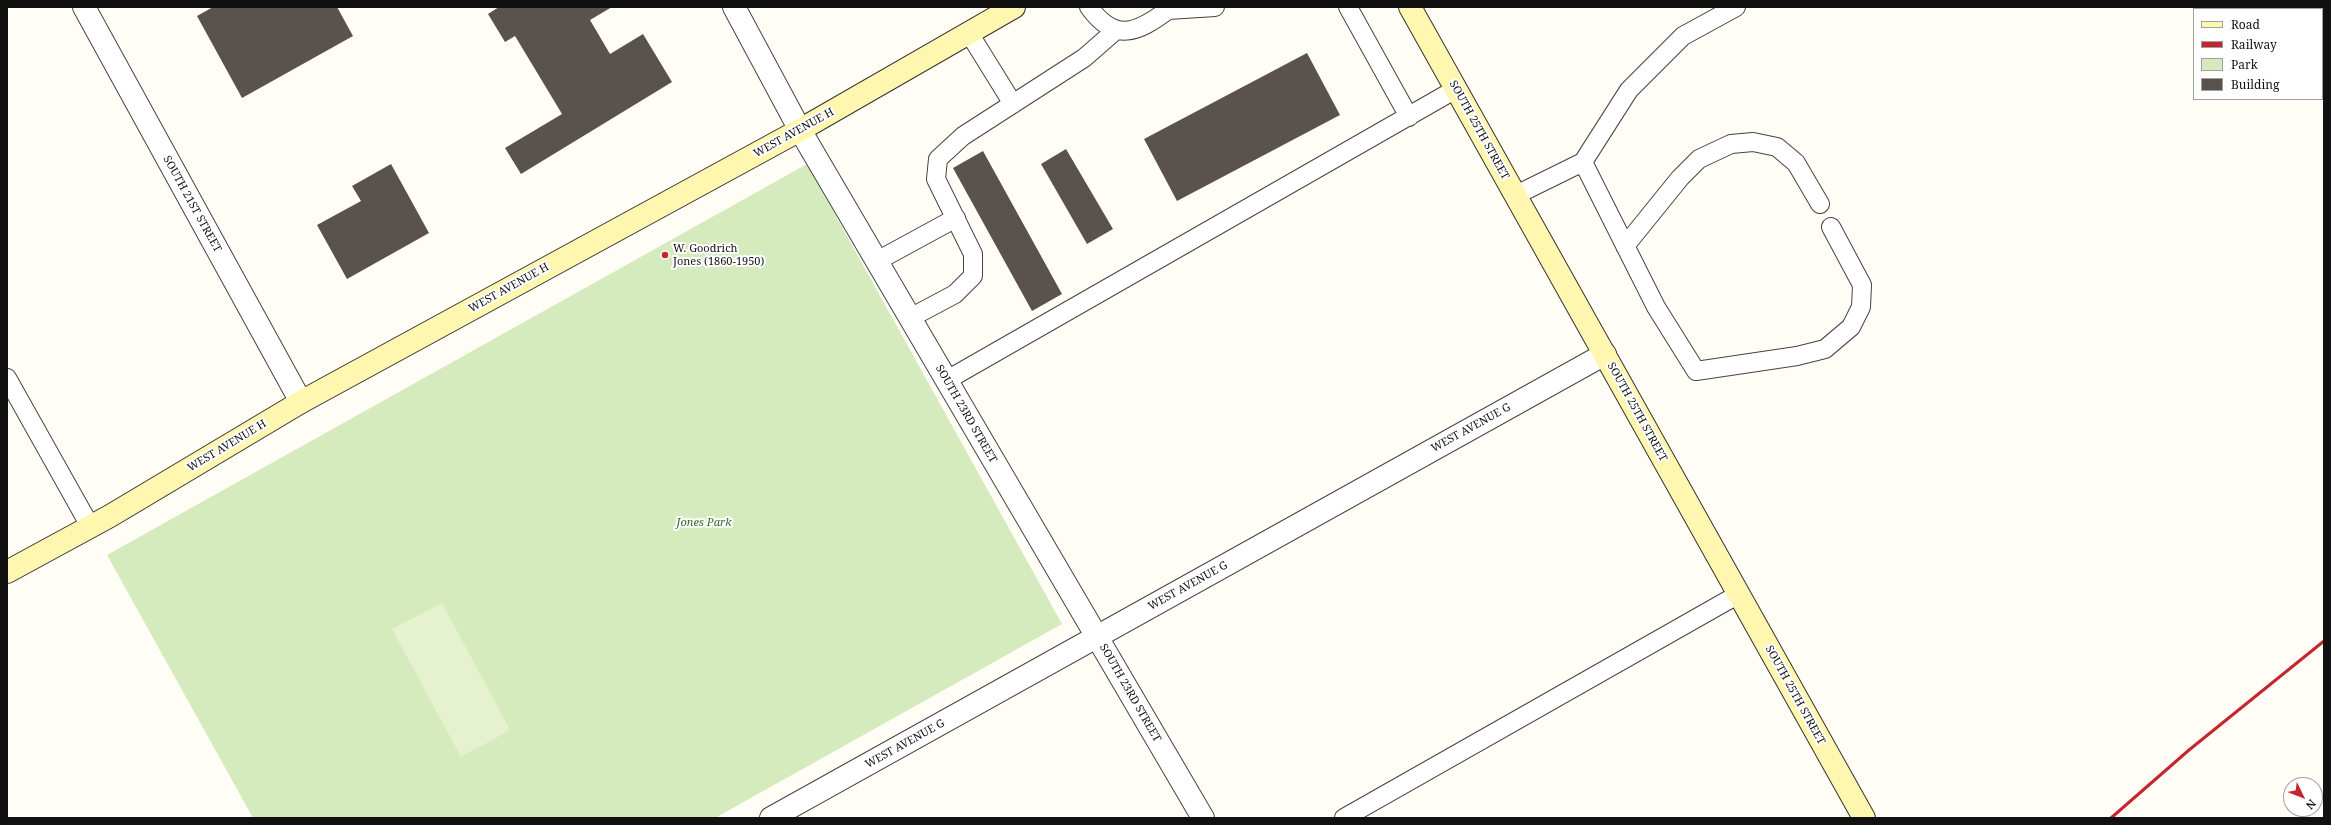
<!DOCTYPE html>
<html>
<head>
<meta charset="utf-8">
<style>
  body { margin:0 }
  #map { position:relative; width:2331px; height:825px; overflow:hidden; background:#fffdf5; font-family:"Noto Serif",serif }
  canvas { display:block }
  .frame { position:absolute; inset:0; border:8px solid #111; pointer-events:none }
  .legend { position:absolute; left:2193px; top:8px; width:130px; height:92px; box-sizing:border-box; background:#fff; border:1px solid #a0a0a0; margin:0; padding:5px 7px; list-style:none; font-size:12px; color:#111 }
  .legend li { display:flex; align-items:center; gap:8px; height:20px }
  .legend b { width:20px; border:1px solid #a0a0a0 }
  .north { position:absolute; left:2283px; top:777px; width:40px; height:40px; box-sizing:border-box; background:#fff; border:1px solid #a0a0a0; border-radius:50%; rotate:133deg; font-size:11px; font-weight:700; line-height:16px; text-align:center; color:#111 }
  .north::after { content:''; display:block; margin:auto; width:14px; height:18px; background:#c4262e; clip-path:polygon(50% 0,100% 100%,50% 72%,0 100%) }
</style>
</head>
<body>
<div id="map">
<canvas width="2331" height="825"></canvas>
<div class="frame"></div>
<ul class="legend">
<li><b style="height:5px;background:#fff6b0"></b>Road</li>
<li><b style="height:5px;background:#c4262e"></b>Railway</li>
<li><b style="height:11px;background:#d5ebbd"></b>Park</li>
<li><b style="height:11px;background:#5a524d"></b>Building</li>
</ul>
<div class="north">N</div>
</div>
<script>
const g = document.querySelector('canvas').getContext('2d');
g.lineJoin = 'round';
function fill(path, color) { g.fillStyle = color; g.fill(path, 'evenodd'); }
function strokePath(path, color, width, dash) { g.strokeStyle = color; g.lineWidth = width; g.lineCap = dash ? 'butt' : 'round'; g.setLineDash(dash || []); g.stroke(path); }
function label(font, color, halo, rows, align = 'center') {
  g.font = font + ' "Noto Serif",serif'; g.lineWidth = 4; g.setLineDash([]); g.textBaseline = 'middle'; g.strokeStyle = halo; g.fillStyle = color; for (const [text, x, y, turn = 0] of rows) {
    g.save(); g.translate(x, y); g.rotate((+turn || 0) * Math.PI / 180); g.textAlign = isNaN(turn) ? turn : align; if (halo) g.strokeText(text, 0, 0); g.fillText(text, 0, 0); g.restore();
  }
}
fill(new Path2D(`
  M807,164L1062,624L715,818H253L107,555Z`), '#d5ebbd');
fill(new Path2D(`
  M442,603L510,730L461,757L392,629Z`), '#e6f2cf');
fill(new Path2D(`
  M213,7H337L353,36L242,98L197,16Z
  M499,7H612L590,20L610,54L643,34L672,82L521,174L505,148L562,114L515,36L505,42L488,14Z
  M1307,53L1340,115L1177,201L1144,139Z
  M1066,149L1113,229L1087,244L1041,164Z
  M983,151L1062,294L1032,311L953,168Z
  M391,164L429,233L347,279L317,225L361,201L352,186Z`), '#5a524d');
const lane = new Path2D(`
  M1089,7C1115,43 1137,33 1168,10L1170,7
  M1348,7L1409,117
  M2256,9L2259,7
  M1168,10L1215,7
  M969,33L1013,104
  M1583,162L1656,307L1696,371L1797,356L1825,349L1851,327L1861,307L1862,285L1831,227
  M1516,195L1583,162L1629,90L1683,36L1736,7
  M1625,246L1680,178L1699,159L1731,144L1753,142L1777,147L1796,163L1820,204
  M877,261L956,218
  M910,318L955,294L973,276V254L936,179L938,159L963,136L1084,58L1115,31
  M7,378L90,526
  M947,380L1456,89
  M1344,818L1739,594`);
const street = new Path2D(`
  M84,7L301,402
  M734,7L800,130L1203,818
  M771,818L1605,354`);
const secondary = new Path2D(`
  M1410,7L1864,818
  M7,572L110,516L301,402L800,130L1014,7`);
strokePath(lane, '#444', 20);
strokePath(street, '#444', 24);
strokePath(secondary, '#333', 24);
strokePath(lane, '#fff', 18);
strokePath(street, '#fff', 22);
strokePath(secondary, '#fff6b0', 22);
strokePath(new Path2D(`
  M2111,818L2189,750L2324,641`), '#c4262e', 3);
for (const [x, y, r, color] of [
  [665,255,4,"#c4262e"]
]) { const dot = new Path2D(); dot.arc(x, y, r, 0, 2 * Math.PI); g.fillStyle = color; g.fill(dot); strokePath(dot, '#fff', 1.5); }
label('11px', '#111', '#fff', [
  ["SOUTH 25TH STREET",1479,130,61],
  ["WEST AVENUE H",794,133,-29],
  ["SOUTH 21ST STREET",192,204,61],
  ["WEST AVENUE H",509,288,-29],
  ["SOUTH 25TH STREET",1637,412,61],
  ["SOUTH 23RD STREET",966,414,60],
  ["WEST AVENUE G",1471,428,-29],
  ["WEST AVENUE H",227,446,-31],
  ["WEST AVENUE G",1188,586,-29],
  ["SOUTH 23RD STREET",1130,693,60],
  ["SOUTH 25TH STREET",1795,695,61],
  ["WEST AVENUE G",905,744,-29]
]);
label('11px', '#111', '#fff', [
  ["W. Goodrich",673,249],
  ["Jones (1860-1950)",673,262]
], 'left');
label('italic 11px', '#2f6b1f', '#fff', [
  ["Jones Park",704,523]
]);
</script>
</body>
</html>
